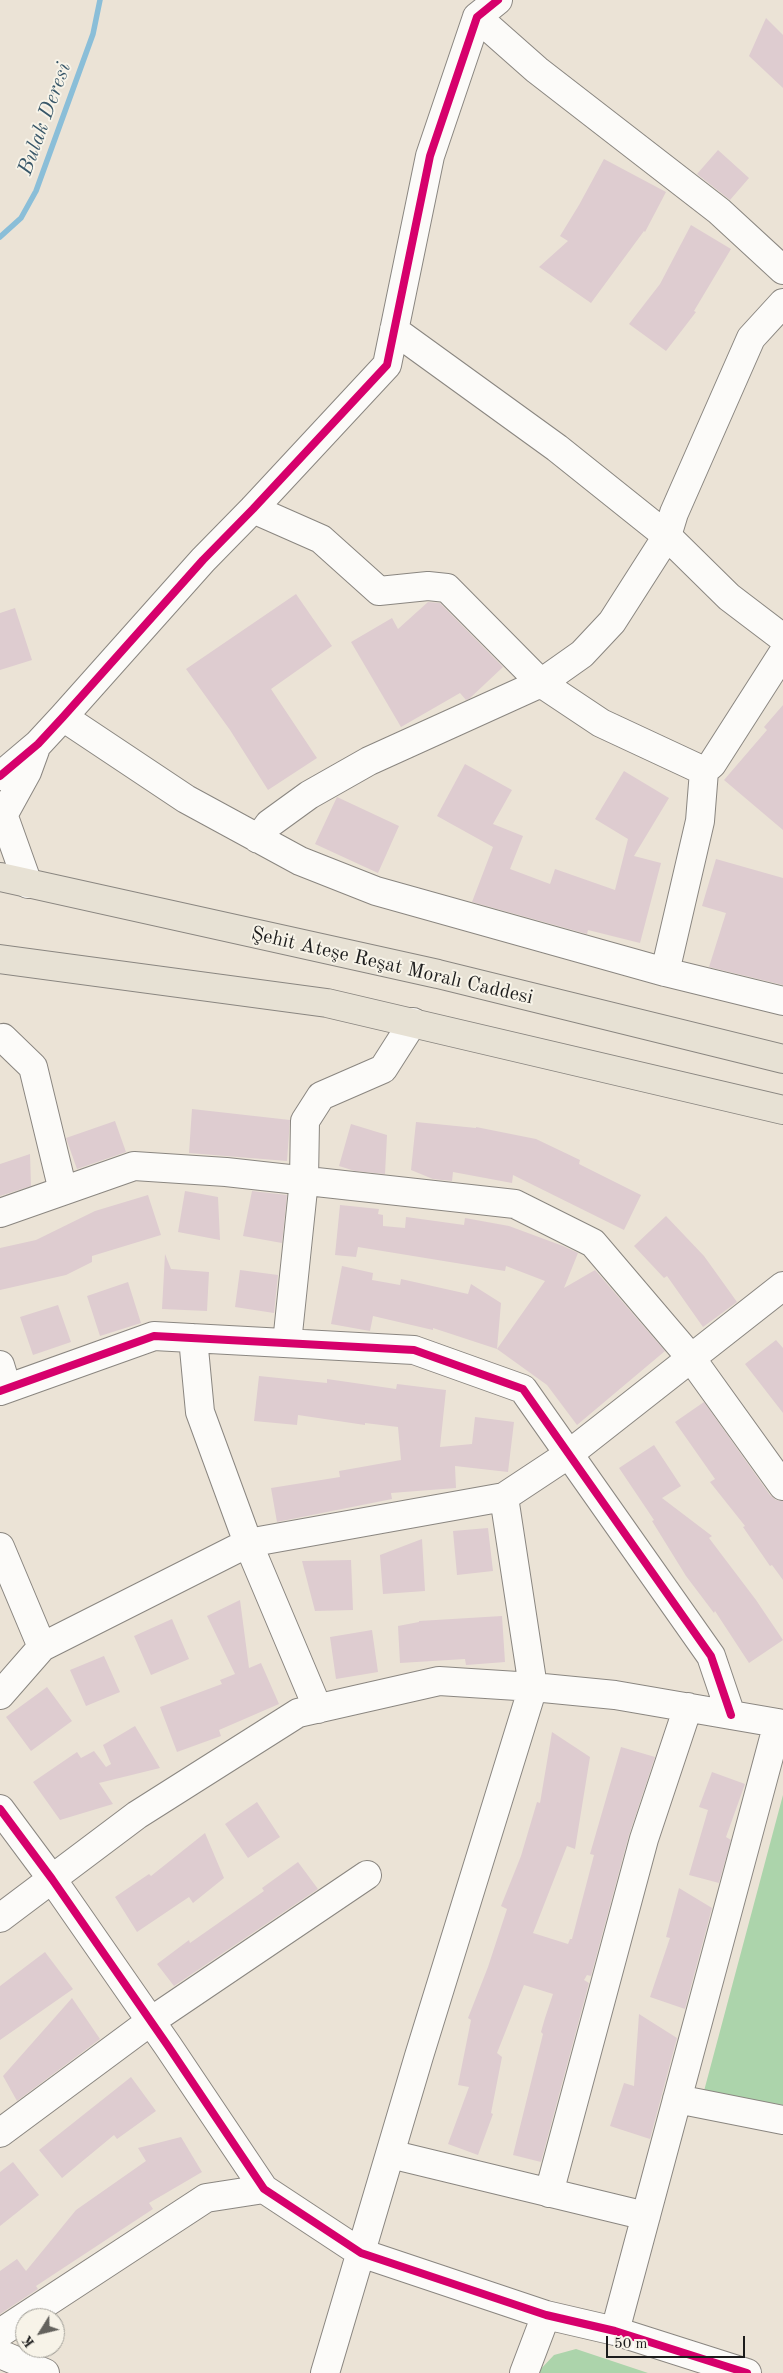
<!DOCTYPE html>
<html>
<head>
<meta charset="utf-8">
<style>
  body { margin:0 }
  #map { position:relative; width:783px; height:2373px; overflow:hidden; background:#ebe3d6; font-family:"Old Standard TT",serif }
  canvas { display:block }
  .north { position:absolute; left:15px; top:2308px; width:50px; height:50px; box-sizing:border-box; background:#f7f3e8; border:1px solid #9f9d96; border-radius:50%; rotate:234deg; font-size:14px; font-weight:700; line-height:20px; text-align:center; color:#1c1c1c }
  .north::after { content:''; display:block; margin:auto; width:18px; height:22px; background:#64625d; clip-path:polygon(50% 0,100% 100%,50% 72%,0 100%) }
  .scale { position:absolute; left:606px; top:2336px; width:139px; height:22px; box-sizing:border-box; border:2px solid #1c1c1c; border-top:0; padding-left:6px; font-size:15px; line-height:18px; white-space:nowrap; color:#1c1c1c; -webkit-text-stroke:4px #f7f3e8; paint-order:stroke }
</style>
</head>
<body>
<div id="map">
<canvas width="783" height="2373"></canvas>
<div class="north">K</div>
<div class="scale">50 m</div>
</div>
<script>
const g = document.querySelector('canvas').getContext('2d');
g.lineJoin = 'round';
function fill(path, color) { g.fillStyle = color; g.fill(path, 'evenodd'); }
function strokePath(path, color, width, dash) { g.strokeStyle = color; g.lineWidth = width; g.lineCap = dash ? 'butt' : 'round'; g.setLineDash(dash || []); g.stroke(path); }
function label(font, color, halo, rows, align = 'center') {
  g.font = font + ' "Old Standard TT",serif'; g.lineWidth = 4; g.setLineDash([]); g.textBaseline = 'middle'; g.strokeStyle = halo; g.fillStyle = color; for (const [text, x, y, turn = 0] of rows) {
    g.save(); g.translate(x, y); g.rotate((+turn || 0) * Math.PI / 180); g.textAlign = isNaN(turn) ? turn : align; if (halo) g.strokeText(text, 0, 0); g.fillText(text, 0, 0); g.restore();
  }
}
fill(new Path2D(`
  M783,1795V2105L704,2091Z
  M576,2349L648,2373H537L554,2355Z`), '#acd4ab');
strokePath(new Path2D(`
  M0,237L21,218L36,191L93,34L100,0`), '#8abed8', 5.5);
fill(new Path2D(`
  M766,18L783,35V88L749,56Z
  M718,150L749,178L730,200L697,174Z
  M604,159L666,192L645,232L644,231L591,303L539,267L568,241L560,236L579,205Z
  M691,225L731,249L694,311L696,312L666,351L629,324L660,284Z
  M296,594L332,646L271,689L317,758L268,790L230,730L186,669Z
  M428,602L440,603L503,667L469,699L466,700L460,693L401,727L351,642L392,618L398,629Z
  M15,608L32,660L0,670V613Z
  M783,705V830L724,780L767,730L764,727Z
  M465,764L512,790L493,824L523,836L510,869L550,884L555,869L615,890L628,839L595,819L624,771L669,798L634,856L661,863L640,943L588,930L587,934L472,902L493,847L437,816Z
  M337,797L399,826L378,873L315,844Z
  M716,859L783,878V985L709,967L726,913L702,906Z
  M192,1109L290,1120L287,1161L189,1153Z
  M115,1121L126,1152L77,1169L66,1138Z
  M416,1122L476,1128V1127L536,1139L580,1160L579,1164L641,1195L624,1230L513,1175L512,1183L453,1172L452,1181L433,1179L411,1170Z
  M351,1124L387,1135L385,1174L355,1171L339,1166Z
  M30,1154L31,1186L0,1196V1164Z
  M185,1191L218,1197L220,1240L178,1232Z
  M252,1191L287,1195L282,1243L243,1236Z
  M148,1195L161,1235L92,1256V1262L66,1275L0,1290V1248L36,1240L95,1211Z
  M340,1205L379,1209L378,1214L383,1215V1226L405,1228L406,1217L464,1225L465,1218L509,1226L563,1246L578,1253L564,1288L595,1270L665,1351L577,1425L547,1385L497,1349L545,1281L506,1266L505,1271L358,1247L356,1257L335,1255Z
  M666,1216L704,1256L737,1302L703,1327L667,1276L664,1278L634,1246Z
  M165,1254L171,1269L209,1272L207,1311L162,1309Z
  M342,1266L373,1273L372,1280L400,1285L401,1279L468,1294L471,1284L501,1303L497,1349L433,1328V1330L373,1316L370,1331L331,1324Z
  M240,1270L278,1275L274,1313L235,1307Z
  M128,1282L141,1323L100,1336L87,1296Z
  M58,1305L71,1342L33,1355L20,1317Z
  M776,1340L783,1348V1413L745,1364Z
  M259,1376L327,1383V1379L396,1389L397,1384L446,1390L440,1447L472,1444L475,1417L514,1422L508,1472L455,1466L456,1488L391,1493L392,1499L277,1522L271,1488L340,1477L339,1471L401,1460L398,1427L365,1423V1425L298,1415L297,1425L254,1421Z
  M704,1402L770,1495L776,1500L783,1501V1580L772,1565L770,1566L743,1527L745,1526L710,1482L715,1479L675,1422Z
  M654,1445L681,1486L662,1498L712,1536L709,1538L756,1600L783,1640L749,1663L715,1611L714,1613L686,1576L652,1521L654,1520L619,1468Z
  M488,1528L493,1571L457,1575L453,1531Z
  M422,1539L425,1591L383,1594L380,1555Z
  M351,1560L353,1610L315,1611L302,1561Z
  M240,1600L249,1668L261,1663L279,1704L219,1730L221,1736L177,1752L160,1707L222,1684L220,1680L235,1674L207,1616Z
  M502,1616L505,1662L466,1665L465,1659L400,1663L398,1626L419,1622V1621Z
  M172,1619L189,1659L151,1675L134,1636Z
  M372,1630L378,1672L336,1679L330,1637Z
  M104,1656L120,1692L86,1706L70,1670Z
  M47,1687L72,1721L31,1751L6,1717Z
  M135,1726L160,1768L99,1783L113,1804L60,1820L33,1782L77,1752L81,1758L94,1751L106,1767L111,1764L103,1745Z
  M552,1732L590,1757L575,1849L567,1846L533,1933L568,1944L570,1939H572L594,1855L590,1854L621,1747L655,1757L629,1835L591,1976L587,1975L584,1980L589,1983L541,2162L513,2155L543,2034L541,2032L545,2018L553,1994L524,1985L497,2053L502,2057L491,2113L493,2114L478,2155L448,2144L469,2087L458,2085L471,2020L468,2018L488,1967L507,1909L501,1906L521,1856L537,1802L540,1803Z
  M712,1772L745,1784L726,1837L731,1840L719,1883L689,1875L708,1810L699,1807Z
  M257,1802L280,1837L248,1858L225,1824Z
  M205,1833L224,1878L193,1903L189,1897L137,1932L115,1897L149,1874L151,1876Z
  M298,1862L318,1889L174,1986L157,1964L189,1940L190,1943L264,1891L262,1888Z
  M679,1888L712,1908L685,2009L650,1997L670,1938L666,1937Z
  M45,1952L73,1989L0,2040V1986Z
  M72,1998L100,2039L17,2101L3,2076Z
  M639,2014L677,2038L650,2139L610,2126L624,2083L634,2086Z
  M131,2077L156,2111L117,2139L114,2135L62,2178L39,2150Z
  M181,2137L202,2172L149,2203L153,2209L36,2286L38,2289L0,2314V2271L17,2259L26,2271L76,2210L146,2161L138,2148Z
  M13,2162L39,2195L0,2226V2172Z`), '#deccd0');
const minor = new Path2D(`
  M477,17L537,70L719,211L783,270
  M394,330L557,448L667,536L729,597L783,638
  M253,509L321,539L379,591L428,586L447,588L541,683L601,723L704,771
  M63,717L186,799L300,861L376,891L665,972L783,1001
  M0,776L38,744L63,717L203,560L253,509L387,365L430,156L477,17L498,0
  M3,814L28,884
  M0,821L27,772L35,750
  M258,839L269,824L309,795L369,761L541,683L582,654L612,622L667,536L674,513L751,338L783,303
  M665,972L700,821L704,771L712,764L783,653
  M0,1039L3,1038L33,1067L63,1191
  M0,1213L134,1166L226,1172L515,1204L593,1243L691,1358L783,1486
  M193,1338L200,1412L248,1543L318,1709
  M287,1343L304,1180L305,1121L321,1096L383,1069L413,1022
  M0,1365L7,1388
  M0,1391L154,1336L414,1350L523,1389L711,1656L731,1715
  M0,1547L42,1647
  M0,1695L42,1647L248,1543L504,1497L569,1454L783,1286
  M0,1809L52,1879L168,2046L264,2189L361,2253L546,2315L615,2331L747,2373
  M0,1918L137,1815L298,1713L439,1681L533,1687L615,1695L783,1724
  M677,2099L783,2120
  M0,2133L151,2021L367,1875
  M390,2154L646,2216
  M549,2193L644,1839L688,1707
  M615,2331L778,1723
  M0,2333L206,2198L264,2189
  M0,2354L45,2373
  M325,2373L419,2056L533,1687L504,1497
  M524,2373L546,2315`);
const major = new Path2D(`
  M0,877L438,974L783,1059
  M0,959L327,1003L783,1110`);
strokePath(minor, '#8a8680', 30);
strokePath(major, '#8a8680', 30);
strokePath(minor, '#fcfbf9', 28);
strokePath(major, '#e7e1d4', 28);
strokePath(new Path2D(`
  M0,776L38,744L63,717L203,560L253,509L387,365L430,156L477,17L498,0
  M0,1391L154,1336L414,1350L523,1389L711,1656L731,1715
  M0,1809L52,1879L168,2046L264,2189L361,2253L546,2315L615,2331L747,2373`), '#d6006c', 8);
label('20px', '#1c1c1c', '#f7f3e8', [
  ["Şehit Ateşe Reşat Moralı Caddesi",392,966,13]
]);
label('italic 21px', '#375668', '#f7f3e8', [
  ["Bulak Deresi",45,119,-70]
]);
</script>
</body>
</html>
